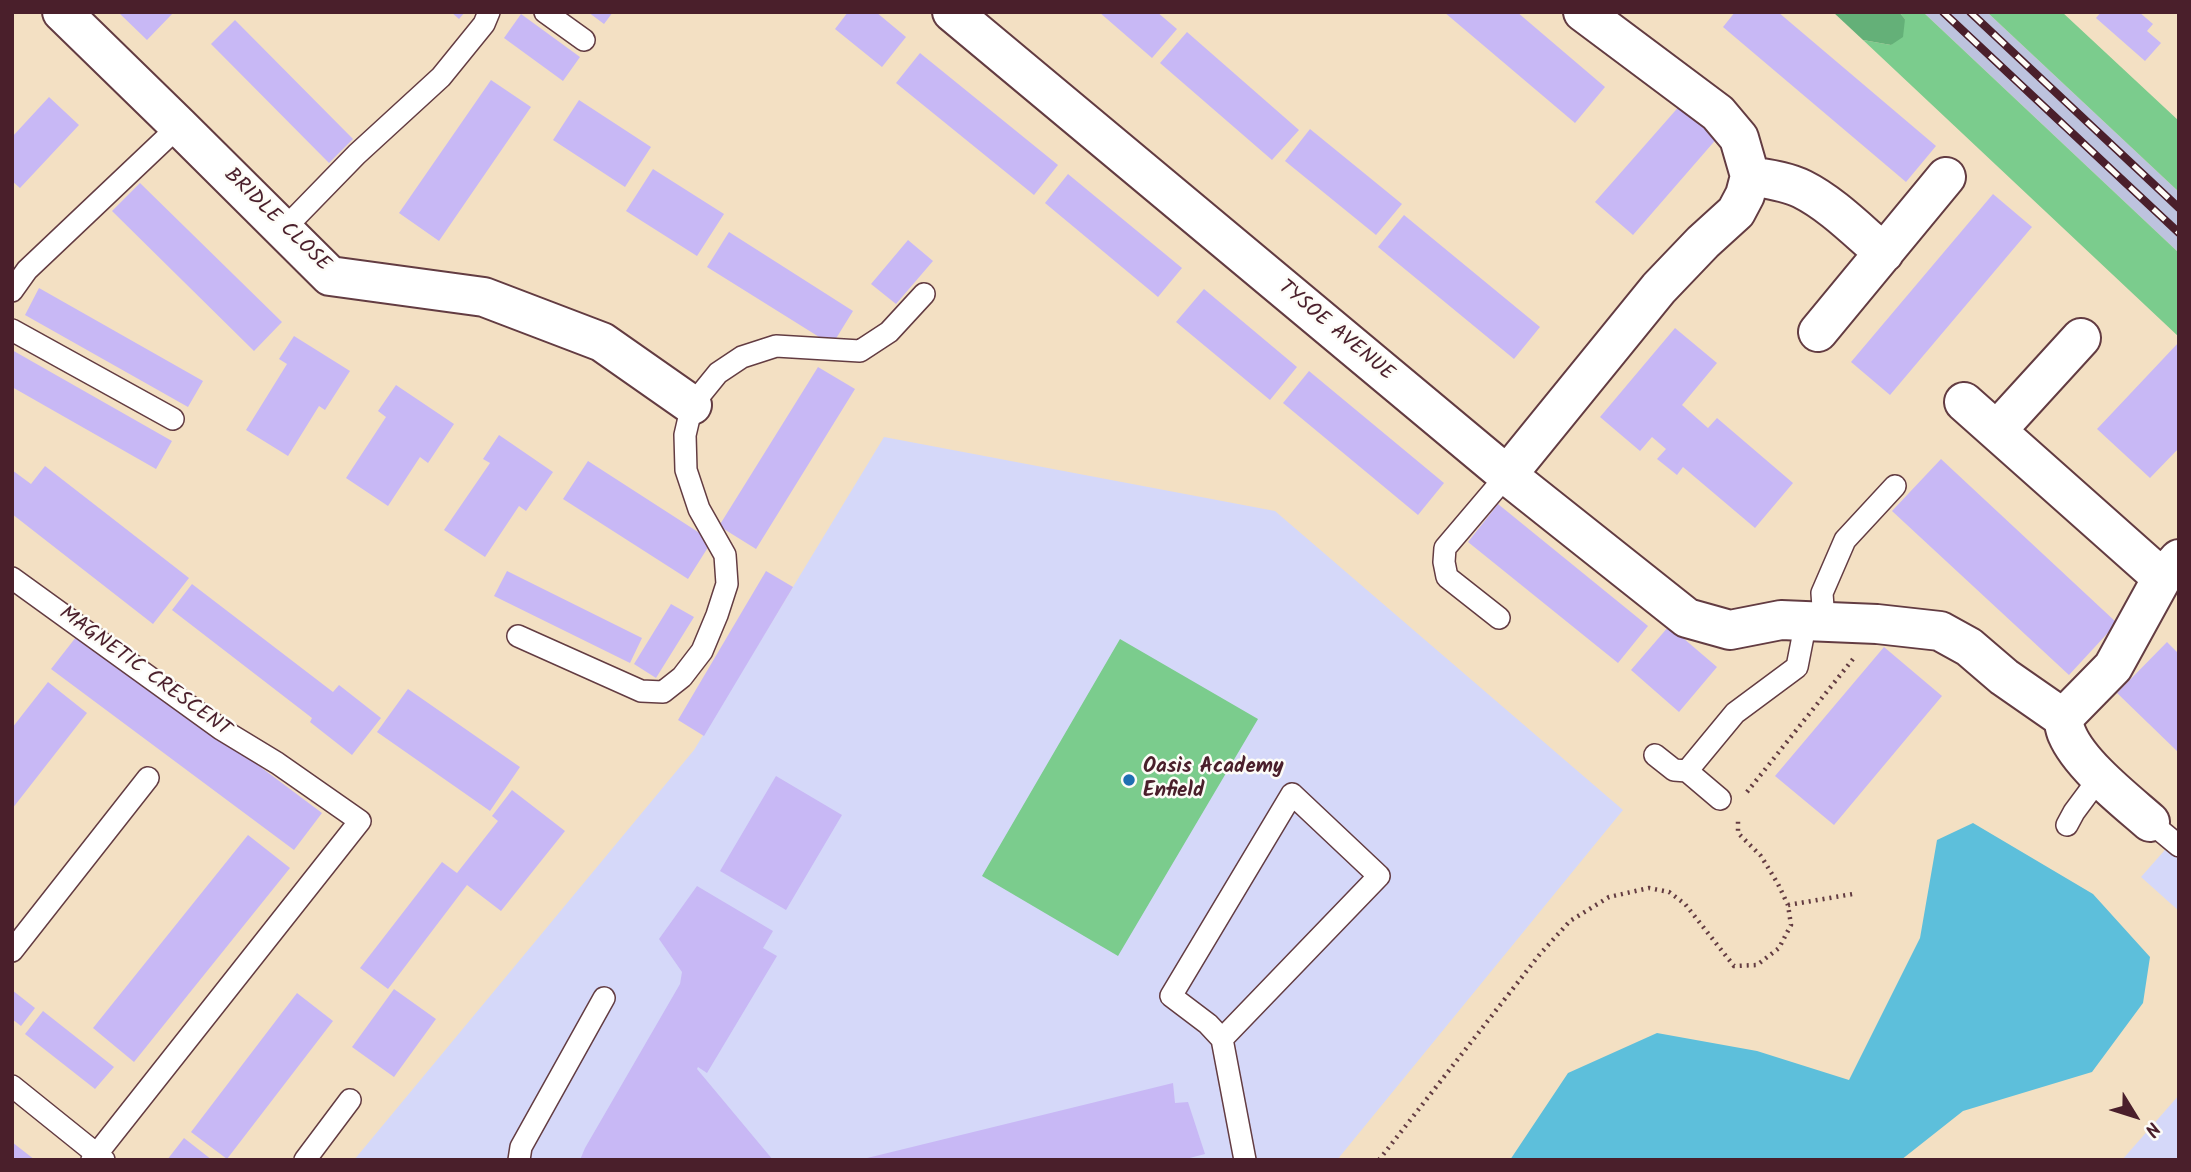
<!DOCTYPE html>
<html>
<head>
<meta charset="utf-8">
<style>
  body { margin:0 }
  #map { position:relative; width:2191px; height:1172px; overflow:hidden; background:#f3e0c3; font-family:Kalam,sans-serif }
  canvas { display:block }
  .frame { position:absolute; inset:0; border:14px solid #4a1f2b; pointer-events:none }
  .north { position:absolute; left:2100px; top:1081px; width:70px; height:70px; -webkit-text-stroke:5px #fdfcf7; paint-order:stroke; rotate:128deg; font-size:19px; font-weight:700; line-height:28px; text-align:center; color:#4a1f2b }
  .north::after { content:''; display:block; margin:auto; width:24px; height:32px; background:#4a1f2b; clip-path:polygon(50% 0,100% 100%,50% 72%,0 100%) }
</style>
</head>
<body>
<div id="map">
<canvas width="2191" height="1172"></canvas>
<div class="frame"></div>
<div class="north">N</div>
</div>
<script>
const g = document.querySelector('canvas').getContext('2d');
g.lineJoin = 'round';
function fill(path, color) { g.fillStyle = color; g.fill(path, 'evenodd'); }
function strokePath(path, color, width, dash) { g.strokeStyle = color; g.lineWidth = width; g.lineCap = dash ? 'butt' : 'round'; g.setLineDash(dash || []); g.stroke(path); }
function label(font, color, halo, rows, align = 'center') {
  g.font = font + ' Kalam,sans-serif'; g.lineWidth = 5; g.setLineDash([]); g.textBaseline = 'middle'; g.strokeStyle = halo; g.fillStyle = color; for (const [text, x, y, turn = 0] of rows) {
    g.save(); g.translate(x, y); g.rotate((+turn || 0) * Math.PI / 180); g.textAlign = isNaN(turn) ? turn : align; if (halo) g.strokeText(text, 0, 0); g.fillText(text, 0, 0); g.restore();
  }
}
fill(new Path2D(`
  M884,437L1275,511L1623,810L1337,1160H354L694,750Z
  M2179,834V911L2141,877Z
  M2179,1095V1160H2122Z`), '#d5d8f9');
fill(new Path2D(`
  M1923,12H1987L2179,192V253Z`), '#bdc3de');
fill(new Path2D(`
  M1899,12H1923L2179,253V337L1863,40L1891,45L1905,19Z
  M1987,12H2062L2179,121V192Z
  M1120,639L1258,719L1118,956L982,876Z`), '#7bcc8d');
fill(new Path2D(`
  M1833,12H1899L1905,19L1903,37L1891,45L1863,40Z`), '#64b078');
fill(new Path2D(`
  M1973,823L2093,894L2150,957L2143,1003L2092,1072L1963,1111L1901,1160H1510L1568,1073L1657,1033L1757,1051L1849,1080L1920,938L1937,840Z`), '#5dbfdb');
fill(new Path2D(`
  M118,12H174L147,40Z
  M451,12H465L459,19Z
  M588,12H613L604,24Z
  M848,12H876L906,37L882,67L835,29Z
  M1099,12H1157L1177,29L1152,58Z
  M1444,12H1517L1605,87L1575,123Z
  M1735,12H1778L1936,146L1906,182L1723,27Z
  M2101,12H2139L2153,24L2147,31L2161,43L2145,61L2096,18Z
  M521,14L580,57L563,81L504,38Z
  M235,20L353,139L329,163L211,44Z
  M1187,32L1299,130L1272,160L1160,63Z
  M920,53L1058,165L1034,195L896,83Z
  M491,80L531,107L439,241L399,213Z
  M49,97L79,125L20,188L12,181V137Z
  M579,100L651,147L625,187L553,140Z
  M1682,103L1719,136L1633,235L1595,202Z
  M1310,129L1402,204L1376,235L1285,161Z
  M653,169L724,214L697,256L626,211Z
  M1068,174L1182,268L1158,297L1045,203Z
  M140,183L282,322L254,351L112,211Z
  M1993,194L2032,227L1890,395L1851,362Z
  M1404,215L1540,327L1514,359L1378,247Z
  M729,232L853,311L832,345L707,267Z
  M908,240L933,261L896,304L871,284Z
  M39,288L203,381L188,407L25,315Z
  M1204,289L1297,367L1270,400L1176,322Z
  M1675,328L1717,363L1682,405L1708,428L1717,418L1793,483L1755,528L1683,467L1677,475L1657,459L1666,449L1652,437L1640,451L1600,417Z
  M294,336L350,371L325,410L319,406L288,456L246,430L287,364L279,359Z
  M2179,342V448L2150,478L2097,429Z
  M12,350L172,441L156,469L12,387Z
  M818,367L855,389L756,549L719,526Z
  M1309,371L1444,483L1418,515L1283,403Z
  M396,385L454,424L428,463L420,457L388,506L346,478L386,417L378,411Z
  M499,435L553,472L526,511L519,506L485,557L444,530L490,463L483,459Z
  M1941,459L2117,623L2069,675L1892,511Z
  M588,461L712,541L688,579L563,499Z
  M45,466L189,578L153,624L12,514V470L31,484Z
  M1498,504L1648,626L1618,663L1468,542Z
  M507,571L642,638L630,663L494,596Z
  M766,571L793,587L704,736L678,720Z
  M192,584L333,692L339,685L381,718L352,755L310,722L312,718L172,610Z
  M671,604L694,617L656,678L634,664Z
  M1669,626L1717,667L1679,712L1631,670Z
  M80,632L322,813L294,850L51,669Z
  M2167,642L2179,654V753L2117,693Z
  M1884,647L1942,696L1834,825L1775,776Z
  M48,682L87,713L12,809V728Z
  M408,689L520,767L490,811L377,732Z
  M776,776L842,815L786,910L720,871Z
  M512,790L565,831L501,911L467,885L388,989L360,968L442,862L457,873L498,821L492,816Z
  M248,835L290,868L134,1062L93,1028Z
  M697,886L773,931L763,948L777,956L707,1073L698,1067L697,1069L773,1160H580L585,1148L680,984L682,972L659,939Z
  M394,989L436,1019L394,1077L352,1047Z
  M12,990L35,1008L21,1026L12,1019Z
  M297,993L333,1021L227,1159L191,1132Z
  M43,1011L114,1067L95,1089L25,1034Z
  M1173,1083L1175,1103L1188,1102L1205,1154L1182,1160H859Z
  M184,1138L212,1160H167Z
  M12,1142L35,1160H12Z`), '#c8b8f5');
const service = new Path2D(`
  M545,12L584,40
  M283,230L357,154L441,77L484,24L489,12
  M12,291L27,270L179,126
  M12,330L173,419
  M12,578L221,729L277,763L360,821L92,1160
  M1499,618L1447,577L1444,562L1445,548L1507,475
  M1824,622L1822,593L1845,540L1895,486
  M518,636L641,691L663,692L682,677L702,651L717,615L727,584L725,555L699,509L686,470L685,435L692,405L718,373L742,357L776,346L860,351L889,332L924,294
  M1655,755L1674,770L1687,771L1720,799
  M1687,771L1735,713L1797,667L1806,621
  M2150,822L2179,846
  M2067,825L2074,812L2100,777
  M12,951L148,778
  M1222,1039L1379,876L1292,794L1171,996L1208,1024L1222,1039L1245,1160
  M12,1086L104,1160
  M305,1160L350,1100
  M519,1160L521,1147L604,998`);
const minor = new Path2D(`
  M62,12L179,126L330,276L484,297L602,342L692,405
  M952,12L1507,475L1687,618L1730,630L1781,620L1877,624L1940,631L1969,647L2004,677L2063,718C2064,723 2065,730 2067,734C2080,765 2125,800 2150,822
  M1583,12L1718,113L1739,138L1750,176C1767,179 1786,181 1802,189C1832,204 1858,231 1884,253
  M1818,332L1946,177
  M1964,402L2162,578
  M1997,430L2081,338
  M1507,475L1659,288L1703,242L1736,212L1745,195L1750,176
  M2063,718L2113,667L2162,578L2179,559`);
strokePath(service, '#633c42', 24);
strokePath(minor, '#633c42', 42);
strokePath(new Path2D(`
  M1747,792L1853,659
  M1788,905L1853,894
  M1379,1160L1540,954L1570,921L1609,897L1649,888L1669,892L1685,904L1734,966L1757,965L1779,948L1791,925L1788,905L1778,884L1761,856L1738,833V819`), '#633c42', 4.5, [2, 5]);
strokePath(service, '#fff', 21);
strokePath(minor, '#fff', 38);
const rail = new Path2D(`
  M1943,12L2179,233
  M1970,12L2179,208`);
strokePath(rail, '#4a1f2b', 8);
strokePath(rail, '#fdfcf7', 5, [16]);
for (const [x, y, r, color] of [
  [1129,780,7,"#1f6fb2"]
]) { const dot = new Path2D(); dot.arc(x, y, r, 0, 2 * Math.PI); g.fillStyle = color; g.fill(dot); strokePath(dot, '#fdfcf7', 2.5); }
label('21px', '#4a1f2b', '#fdfcf7', [
  ["BRIDLE CLOSE",276,221,44],
  ["TYSOE AVENUE",1335,332,40],
  ["MAGNETIC CRESCENT",144,673,36]
]);
label('bold 21px', '#4a1f2b', '#fdfcf7', [
  ["Oasis Academy",1143,768],
  ["Enfield",1143,792]
], 'left');
</script>
</body>
</html>
